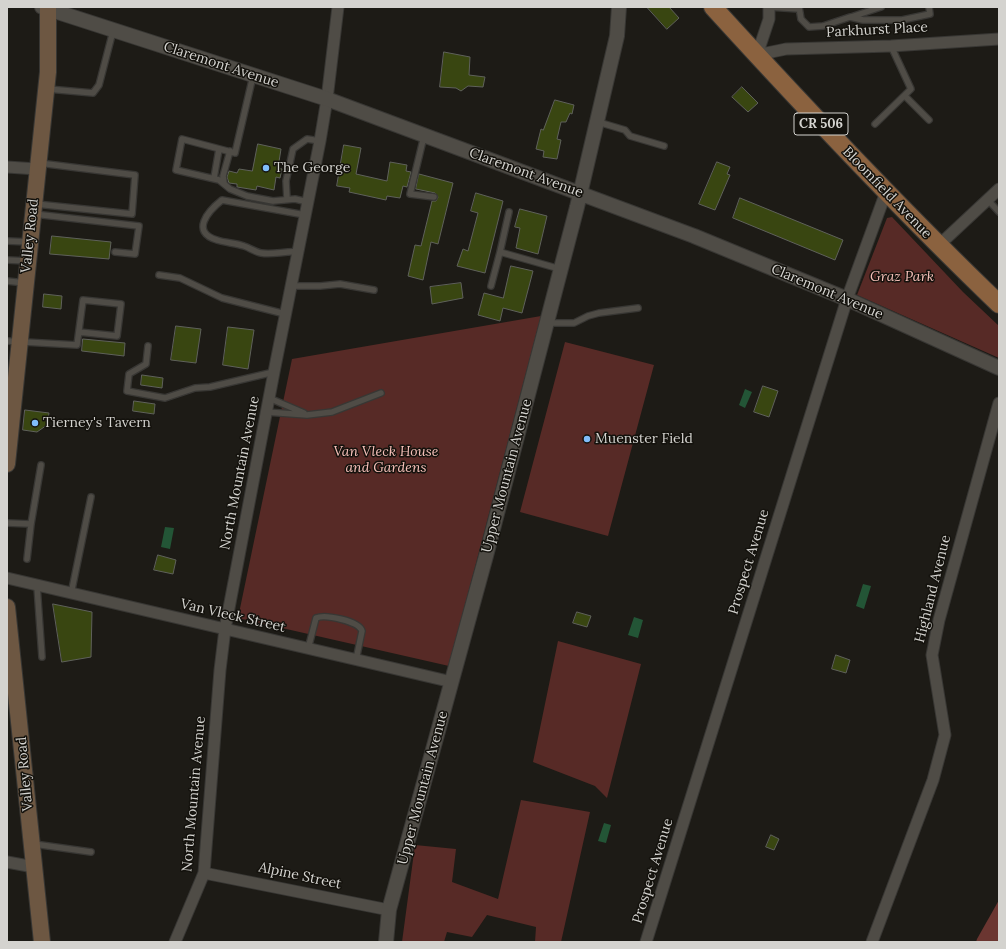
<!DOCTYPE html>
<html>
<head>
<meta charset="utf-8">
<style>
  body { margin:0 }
  #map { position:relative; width:1006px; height:949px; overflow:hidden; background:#1d1b16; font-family:Lora,serif }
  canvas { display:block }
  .frame { position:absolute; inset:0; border:8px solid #d4d3cf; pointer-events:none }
</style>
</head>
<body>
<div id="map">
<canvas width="1006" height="949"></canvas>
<div class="frame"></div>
</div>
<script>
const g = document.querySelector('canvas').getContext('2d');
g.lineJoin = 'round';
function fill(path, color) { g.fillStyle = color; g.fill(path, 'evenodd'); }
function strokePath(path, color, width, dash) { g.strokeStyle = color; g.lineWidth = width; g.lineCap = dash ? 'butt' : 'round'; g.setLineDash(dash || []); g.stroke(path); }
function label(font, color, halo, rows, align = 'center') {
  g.font = font + ' Lora,serif'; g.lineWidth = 3; g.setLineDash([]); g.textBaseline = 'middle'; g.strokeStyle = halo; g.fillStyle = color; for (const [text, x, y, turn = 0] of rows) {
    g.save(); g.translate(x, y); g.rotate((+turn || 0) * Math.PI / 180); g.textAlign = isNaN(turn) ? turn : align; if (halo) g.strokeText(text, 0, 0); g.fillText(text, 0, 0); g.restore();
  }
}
fill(new Path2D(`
  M892,217L963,292L999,326V358L857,295L887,218Z
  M541,316L449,666L238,618L292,359Z
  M565,342L654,365L608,536L520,512Z
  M558,641L641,664L607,798L595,786L533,762Z
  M521,800L590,812L561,942H535L536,927L487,915L472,937L447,932L444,942H402L415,845L456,849L452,882L498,899Z`), '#572a26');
fill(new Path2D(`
  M999,900V942H976L977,939Z`), '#6b3631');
fill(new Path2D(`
  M745,389L752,392L745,408L739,405Z
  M165,527L174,528L170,549L161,547Z
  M863,584L871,586L864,609L856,606Z
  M634,617L643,620L638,638L628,635Z
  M604,823L611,825L606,843L598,841Z`), '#235536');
const building = new Path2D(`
  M647,7H669L679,18L667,29Z
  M444,52L470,57L469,75L485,77L483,87L468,86L461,91L456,88L440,87Z
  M742,87L758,103L748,112L732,97Z
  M555,100L574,105L572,114L570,113L566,122H561L557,139L561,140L557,159L543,157L544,151L536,149L541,129L543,130Z
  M258,144L281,149L278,168L282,169L280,178L276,177L274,190L257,186L256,190L237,187V184L229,183L227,177L229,171L237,173L239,169L252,171Z
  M344,145L361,148L356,174L387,181L390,162L407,165L406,171L411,172L407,187L403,186L400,198L387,196L386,200L349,192L350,188L337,186Z
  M717,162L730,167L727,174L730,175L715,210L699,204Z
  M419,174L453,183L438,244L431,242L423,280L408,276L415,245L421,246L432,201H436L438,197L435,193L416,189Z
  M476,193L503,201L485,273L457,266L463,249L468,251L478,213L471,211Z
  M740,198L843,240L835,260L733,218Z
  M520,209L547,216L538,254L516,248L520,228L515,227Z
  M52,236L111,242L109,259L50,254Z
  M511,266L533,271L522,313L503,308L500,321L478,315L484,293L503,298Z
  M461,283L463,298L432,304L430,287Z
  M44,294L62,296L61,309L43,307Z
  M176,326L201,329L196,363L171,360Z
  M228,327L254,330L248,369L223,365Z
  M83,339L125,343L124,356L82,351Z
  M142,375L163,378L162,388L141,385Z
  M763,386L778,391L769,417L754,412Z
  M134,401L155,404L154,414L133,411Z
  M25,410L49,413L47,425L37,432L23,430Z
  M158,555L176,560L173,574L154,570Z
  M53,604L92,612L91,657L62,662Z
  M577,612L591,616L587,627L573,623Z
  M836,655L850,660L846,673L832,669Z
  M771,835L779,839L774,850L766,847Z`);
fill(building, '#394611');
strokePath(building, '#5f615b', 1);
const service = new Path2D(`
  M769,7L799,9
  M799,7L801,19L809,27L823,26L850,17L863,20H902L930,14L929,7
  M851,17L881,7
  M253,76L235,153L182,139L176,170L219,180L230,189L247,196L273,201L295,199L308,202
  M48,89L93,93L99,85L113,31
  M905,96L929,120
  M598,122L625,130L630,136L664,146
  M875,124L911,89L891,46
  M424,136L410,194L434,197
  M214,178L219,149
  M224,183L223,176L230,151
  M287,199L286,181L293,149L307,139L320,141
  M988,200L999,212
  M36,204L132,214L135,175L39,163
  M34,214L139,226L135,254L115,252
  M7,241L29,242
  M297,252C285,251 273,255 261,253C255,252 250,248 244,246C236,243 226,243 217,240C190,232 208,211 222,200L305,215
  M500,252L509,212
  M7,260L27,261
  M159,275L180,278L222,298L285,314
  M7,281L25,283
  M291,286H320L340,284L374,290
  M491,286L500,252L560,269
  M547,323H574L588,316L599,313L638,308
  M7,341L77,345L83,300L121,304L117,336L79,332
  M148,346L146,364L129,374L127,391L165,398L195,388L210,387L274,372
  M269,398L304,413
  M266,412L307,415L332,412L381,393
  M7,523L31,524L41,465
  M27,559L31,524
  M37,586L42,657
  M71,594L91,497
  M308,649L316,618C325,614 359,621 362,631L356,660
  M34,844L91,852`);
const minor = new Path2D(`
  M769,7V19L757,55L786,49L891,46L999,39
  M7,167L37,169
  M938,246L999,189
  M7,578L452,682
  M7,862L34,867
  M204,873L389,910
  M175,942L204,873L220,670L225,629L274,372L320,141L327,99L338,7
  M646,942L847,299L886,192
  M872,942L933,780L945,735L932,655L939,620L999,403`);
const tertiary = new Path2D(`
  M42,7L327,99L694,236L847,299L999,368
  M386,942L389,910L486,556L577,207L617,36L619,7`);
const secondary = new Path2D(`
  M7,464L48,72V7
  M7,607L42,942`);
const primary = new Path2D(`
  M713,7C806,109 900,209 999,304`);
strokePath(service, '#383734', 8);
strokePath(minor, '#383734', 13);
strokePath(tertiary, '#383734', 16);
strokePath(secondary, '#383734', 18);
strokePath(primary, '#383734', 20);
strokePath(service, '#4f4c46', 5.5);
strokePath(minor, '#4f4c46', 11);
strokePath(tertiary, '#4f4c46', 14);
strokePath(secondary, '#6d5742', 16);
strokePath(primary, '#8b623f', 18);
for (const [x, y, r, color] of [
  [266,168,4,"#80bdfa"],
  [35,423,4,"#80bdfa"],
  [587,439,4,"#80bdfa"]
]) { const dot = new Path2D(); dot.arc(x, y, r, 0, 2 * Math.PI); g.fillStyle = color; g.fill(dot); strokePath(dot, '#14120d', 1.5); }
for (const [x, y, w] of [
  [821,124,54]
]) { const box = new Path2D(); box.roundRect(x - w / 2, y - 11, w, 22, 3); g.fillStyle = '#14120d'; g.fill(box); strokePath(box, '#d4d3cf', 1); }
label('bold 13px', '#d4d3cf', null, [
  ["CR 506",821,124]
]);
label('14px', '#d4d3cf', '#14120d', [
  ["Parkhurst Place",877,30,-3],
  ["Claremont Avenue",221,65,18],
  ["Claremont Avenue",526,173,20],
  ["Bloomfield Avenue",887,193,46],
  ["Valley Road",30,236,-84],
  ["Claremont Avenue",827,292,23],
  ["North Mountain Avenue",240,473,-79],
  ["Upper Mountain Avenue",507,476,-75],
  ["Prospect Avenue",749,562,-73],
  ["Highland Avenue",933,589,-76],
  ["Van Vleck Street",233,616,13],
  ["Valley Road",25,774,-95],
  ["Upper Mountain Avenue",423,788,-75],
  ["North Mountain Avenue",194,794,-85],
  ["Prospect Avenue",653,871,-73],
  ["Alpine Street",300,876,12]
]);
label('14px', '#d4d3cf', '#14120d', [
  ["The George",274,168],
  ["Tierney's Tavern",43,423],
  ["Muenster Field",595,439]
], 'left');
label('italic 14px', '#f6c0b9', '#14120d', [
  ["Graz Park",902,277],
  ["Van Vleck House",386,452],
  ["and Gardens",386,468]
]);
</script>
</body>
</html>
